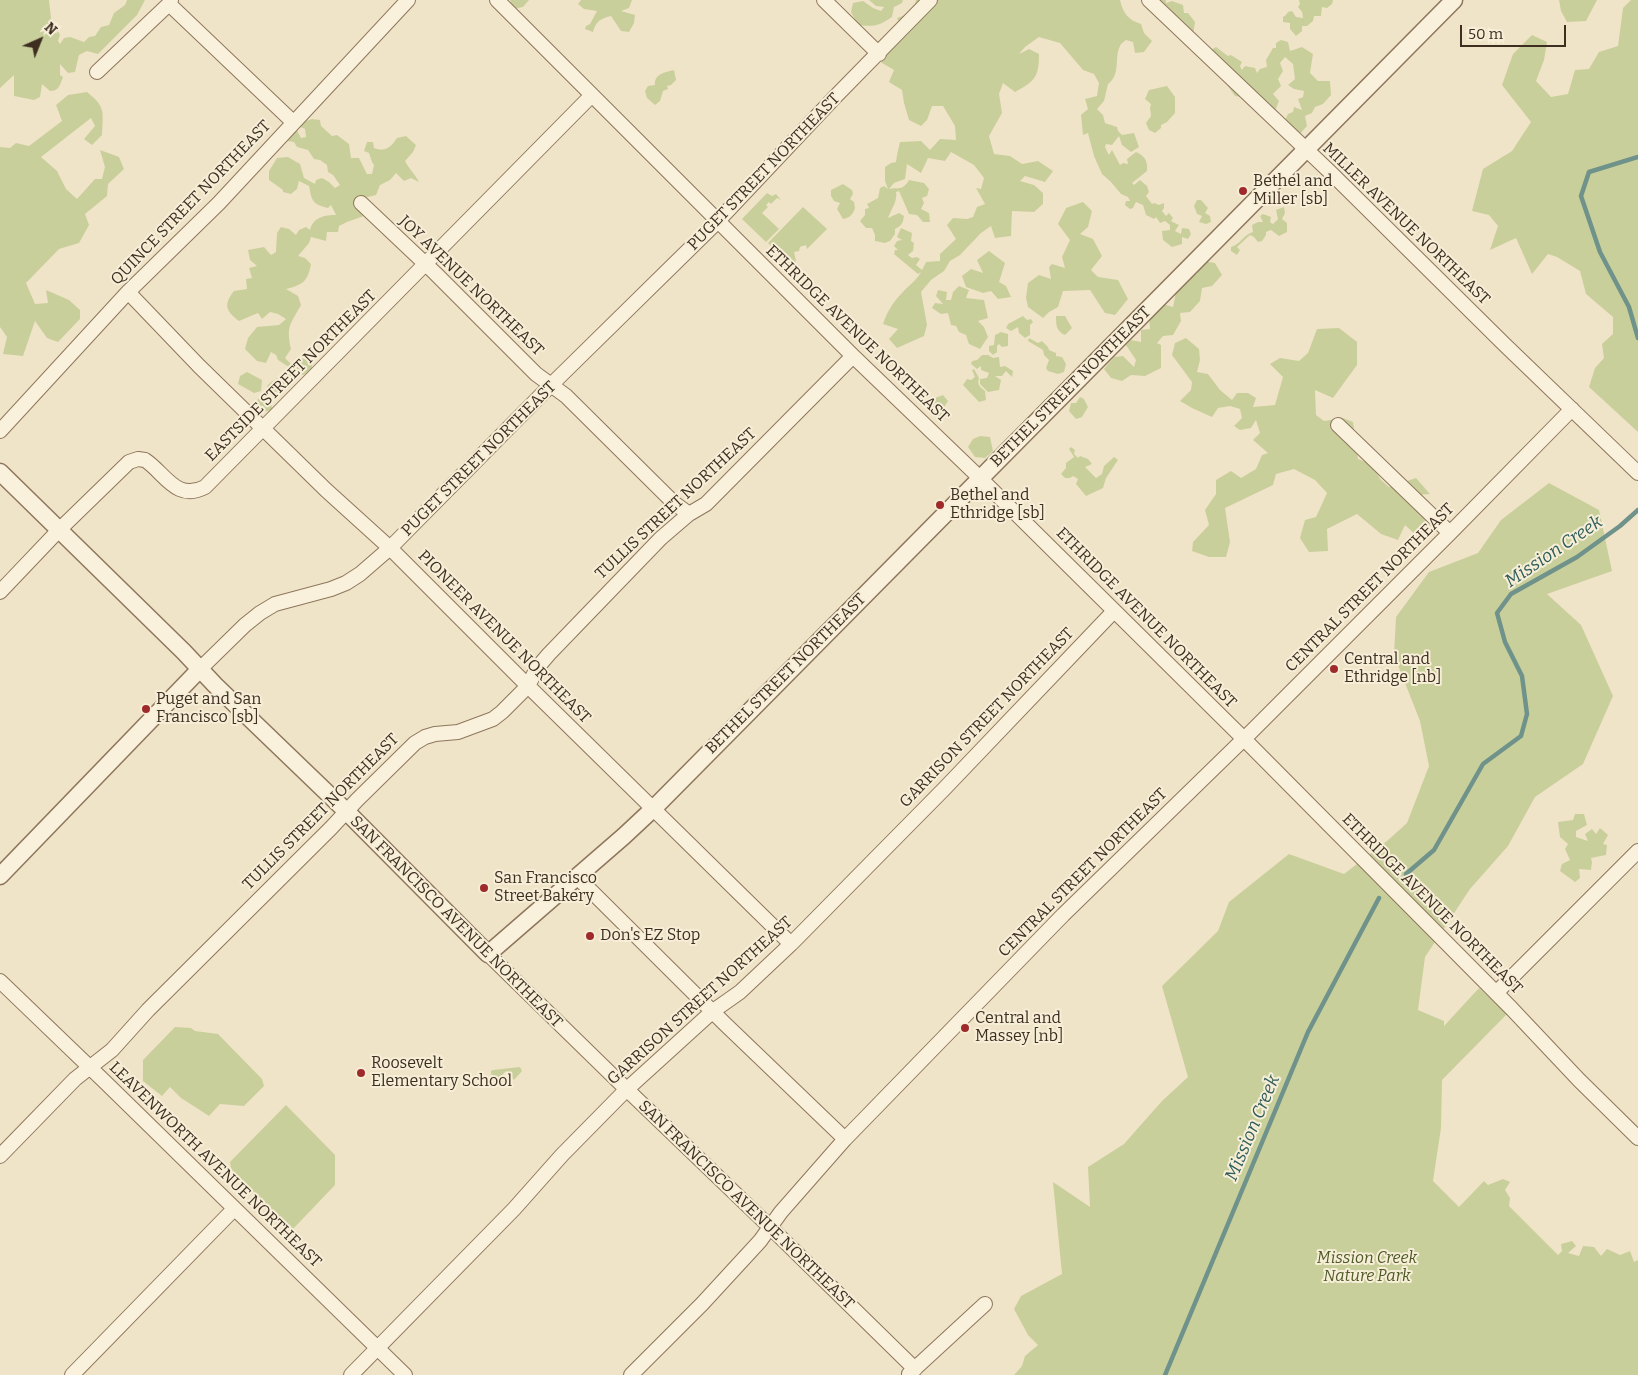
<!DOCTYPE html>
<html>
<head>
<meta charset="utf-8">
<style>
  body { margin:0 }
  #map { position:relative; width:1638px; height:1375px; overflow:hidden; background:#f0e4c8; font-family:Bitter,serif }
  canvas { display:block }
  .north { position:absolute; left:15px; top:15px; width:50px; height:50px; -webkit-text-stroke:4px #f7eed8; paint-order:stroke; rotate:44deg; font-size:14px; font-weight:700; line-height:20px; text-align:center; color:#3d2e20 }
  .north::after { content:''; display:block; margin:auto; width:18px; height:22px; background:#3d2e20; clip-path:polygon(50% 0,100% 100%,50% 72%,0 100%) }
  .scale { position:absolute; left:1460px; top:25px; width:106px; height:22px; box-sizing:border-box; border:2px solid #3d2e20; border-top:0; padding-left:6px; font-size:15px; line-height:18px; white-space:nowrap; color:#3d2e20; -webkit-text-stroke:4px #f7eed8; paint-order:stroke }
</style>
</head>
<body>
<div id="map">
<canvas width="1638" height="1375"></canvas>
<div class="north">N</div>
<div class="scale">50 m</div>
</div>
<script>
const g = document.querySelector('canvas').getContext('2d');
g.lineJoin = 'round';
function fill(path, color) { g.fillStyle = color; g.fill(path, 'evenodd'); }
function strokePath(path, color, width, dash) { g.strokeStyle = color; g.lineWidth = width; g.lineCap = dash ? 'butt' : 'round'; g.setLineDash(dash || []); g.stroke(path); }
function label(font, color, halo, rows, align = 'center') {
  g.font = font + ' Bitter,serif'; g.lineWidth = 4; g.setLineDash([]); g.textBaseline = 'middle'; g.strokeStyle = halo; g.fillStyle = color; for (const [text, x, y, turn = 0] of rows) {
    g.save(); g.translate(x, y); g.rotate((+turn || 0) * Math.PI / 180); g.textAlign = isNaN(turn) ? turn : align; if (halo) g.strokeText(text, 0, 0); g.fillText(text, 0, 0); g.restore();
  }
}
fill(new Path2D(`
  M0,0H49L51,18L60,35L58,41L60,44L64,38L70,37L84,42L89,37L95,36L101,27L109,25L114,13L125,5L127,0H145L137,15L98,54L87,51L79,55L75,72L68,73L60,64V75L63,77C60,85 59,91 50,91L42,84L40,97L34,100L14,96V75L0,88Z
  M510,0H529L523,7L513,9Z
  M581,0H632L629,8L621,11L635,15L634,23L629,32L621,31L611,16C600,19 596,21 593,32L585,29L586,26L590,24L597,11L584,9L578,4Z
  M869,0H903L902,3L894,7L892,17C878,26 875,27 858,25L851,12L853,3L863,1L873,8L881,11L884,7L876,6Z
  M916,0H927L932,5L937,4L935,0H1120C1123,13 1128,20 1141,24L1144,33L1152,41L1144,52L1135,53L1133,42L1126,40C1124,42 1121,43 1120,46C1114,57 1121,75 1108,84L1104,101L1097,109L1103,115L1105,123L1117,127L1118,131L1122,135L1134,133L1139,147L1131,152L1122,145L1119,136L1112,145L1106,144L1105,147L1109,155L1112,150L1120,165L1123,163L1128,164L1127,159L1136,152C1145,156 1148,161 1147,171L1132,183L1134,185L1140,180L1147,186L1149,192L1146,196L1152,204L1154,203L1159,205L1164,203V208L1162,211L1166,216L1169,213L1173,218L1171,221L1179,225L1175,231L1181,234L1182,228L1189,229L1191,234L1188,239L1182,237V244L1172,247L1163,240L1162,231L1170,230V225L1165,221L1160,223L1156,217L1154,219L1146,215L1143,205L1136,202L1133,208L1130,209L1125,205L1126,201H1130L1128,197L1121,194L1111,182L1102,174L1094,156L1088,133L1083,135L1081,115L1088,109L1085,99L1097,96L1099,83L1094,74L1083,70L1060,43L1039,37L1025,47L1019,54L1029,49L1039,54C1039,77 1035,81 1015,92L1003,83L999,94L1002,113L989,136L994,154L1010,156L1022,164L1038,161L1053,171L1045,182L1025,176L1020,181L1034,185L1043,193V204L1034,212L1012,211L1011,236L995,238L991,226L981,233L960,255L950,261L944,271L931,280L921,292L927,325L924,336L897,348L889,339L898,329L883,324C887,312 893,302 902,293C909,285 916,281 921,272L918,274L894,254L895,250H898L894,246L897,241L902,240L897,237L901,228L912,233L911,241L914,243L913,251L908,255L912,258L917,257L920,259L916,265L922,270L926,262L940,261V254L956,239L947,225L953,218L967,219L973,217L977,207L985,204L976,188L981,189L984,178L974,165L951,152L945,161L928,158L921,173L907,164L905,179L894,183L889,189C900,187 902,191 909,180L924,183L929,189L927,196L922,198L924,203L921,209L929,213L930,222H923L917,215L909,214L899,191L896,192C898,200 891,210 888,218L899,213L904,216C903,222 902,226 895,229V234L890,241L885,243L875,241V235L872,228H866L860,221L865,215V209L869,208L867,204L878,198L880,188L884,186L888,189L885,181V167L891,163L896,162L897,155L900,142L921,141L930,150L940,139L956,140L955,126L943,106H932L927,120L921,126L909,120L904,103L902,90L889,82L894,70L882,63L874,54L904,34L897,18L905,15H913Z
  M1155,0H1166V3L1172,1L1183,5L1184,13H1188L1195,22L1193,35L1178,23V17L1168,14Z
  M1299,0H1333L1332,4L1327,8L1322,7L1321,16H1314L1313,21L1307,26H1302V31L1296,36L1290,29V23L1283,22V17L1286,15L1288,12L1292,11L1296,17L1303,18L1302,12L1298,7L1300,4Z
  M1559,0H1597L1586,21L1567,22L1561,11Z
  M1631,0H1638V432L1589,387L1595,368L1604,358L1602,344L1613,334V317L1586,294L1580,271L1557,257L1548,254L1532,274L1516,238L1490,250L1498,226L1489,215L1472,211L1483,169L1512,151L1531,122L1502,85L1513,54L1532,35L1547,42L1544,60L1536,81L1551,97L1568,94L1575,70L1589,69L1599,52L1618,46L1623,8Z
  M1281,40L1288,42L1290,51L1302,47L1313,54L1310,73L1318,81H1330L1331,95L1323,104L1315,107L1312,113L1305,116L1307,126L1298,136L1284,122L1288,114L1293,112L1294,107L1302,110L1298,99L1303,97L1304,91L1294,89L1288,85L1295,79L1293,64L1285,57L1280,63L1283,71L1278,79L1281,86L1273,94L1279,101L1275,111L1257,99L1235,96L1225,82L1233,73L1220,70L1223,60L1214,57L1211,50L1216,47L1228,56L1231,55L1242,62L1240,66L1242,70L1245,66L1255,68L1257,73L1260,69L1267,67L1266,60L1273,48H1276V43Z
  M674,70L676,80L671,85L667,86L668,89L663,91L660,101L655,105L647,98L645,91L648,86L655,85C654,74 665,72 674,70Z
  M1167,86L1175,97V113L1167,122L1161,125V128L1155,133L1149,130L1146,123L1151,116L1150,108L1151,104L1145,99L1149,90Z
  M87,92C106,107 103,112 102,135L92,145L84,139L95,126L91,118L41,157L57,171L66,189L77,199L95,179H102L105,167L100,150L119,157L124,169L108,184L107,196L85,214L89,225L79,243L59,249L26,283L35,304L48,303L46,290L69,300L80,310V319L58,342L47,338L35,321L23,356L3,354L7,337L0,327V147L10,148L16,143L29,146L62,121L56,105L68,95Z
  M305,116L306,121L312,119L320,120L321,126L332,136L337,135L349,144L351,158H359L367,174H372L374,165L372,162L369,153L364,151L367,142H373L374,148C386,152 390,148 397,138L406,136L416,145L413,152L405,161C409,169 415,174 419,182L411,178L404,181L396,173L390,180L380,185L376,195L364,198V216L347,222L339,226L338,232H327L326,241L311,237L309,243L298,256L305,258L311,264C308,281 303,285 286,289L298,296L301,305C290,325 286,326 291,349L285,358L294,367L302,358L312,362V370L303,375H294L289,388H282L273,394L267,386C273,379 284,375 292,369L278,360L276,355L271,352L266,363L257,361L245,349L248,338L257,327L279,325L286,319L278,314L270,312L262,319L258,313L239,321C226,311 223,305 234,291L247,289L246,279L252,278L249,268L257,266L250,260L248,250L264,247L271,255L276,252L277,233L281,227L289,229L296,235L299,230L306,227L310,230C313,217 325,215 336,215L331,205L328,208C312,204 312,201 309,186L299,181L297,189L291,194L283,192V190L269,180V171L277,158L288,157L300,164L304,178L315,184L316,180L322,178L329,182L335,188L340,185L333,175L328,172L327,165L320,160L314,159L308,150L297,147L294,142L287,141L288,131L295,127L301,138L306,137L305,129L297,125Z
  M843,184L852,190L853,194L850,199L854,202L855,208C853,215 849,218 843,219L837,209L840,203L834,201L831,196V190Z
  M767,193L772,196L776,194L781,200L777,198L771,204L769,202L766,205L768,207L762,213L779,229L766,242L742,219Z
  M1197,200H1201L1208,208L1205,213L1210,216L1211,222L1206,224L1199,222L1202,216L1197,214L1194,206Z
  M1083,202L1092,211L1088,227L1080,234L1093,239L1102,256L1091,270L1098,277L1118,280L1128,299L1115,315L1105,313L1090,290L1063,291L1058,307L1049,312L1043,318L1028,307L1026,298L1028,283L1039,275L1051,279L1049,267L1052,264L1065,268L1062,257L1070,240L1058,224L1066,208Z
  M803,207L827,229L807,249L806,245L800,247L799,251L794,252L796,261L791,266L768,243Z
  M1284,207L1285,213L1282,219L1287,223V232L1279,236L1271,230L1266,232V235L1262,241L1258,242L1254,237L1250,235L1237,247L1240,250L1237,255L1231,251V247C1240,245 1244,234 1253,232L1252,225L1258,222H1263L1260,216L1263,214L1271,217L1270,222L1273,224L1278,219L1276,210Z
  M989,251L1005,263L999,282L1006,286L1011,297L998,299L991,291L983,293L966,287L962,276L971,269L983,273L977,260Z
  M1198,260L1215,263L1222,275L1212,286L1202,288L1200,301L1190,312L1180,313L1181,321L1173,335L1163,336L1157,343L1161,345V368L1145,376L1131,375L1122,381L1111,378L1104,369L1114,357L1123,356L1134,367L1136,360L1126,345L1131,340L1141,342V330L1150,329L1149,315L1159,303L1173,307L1178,283L1187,277L1197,274Z
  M959,286L969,290L966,298L984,300L988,318L978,321L984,327L988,337L980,349L969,344L966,335L959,332L956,326L951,325L948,313L941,314L932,308L935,303L943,304L936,296L938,290L947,292L946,300H951L953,292Z
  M1023,316L1027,320L1031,319L1033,322L1030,325V335L1025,338L1019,333L1018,327L1011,331L1006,328L1008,324Z
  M1056,316H1065L1072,328L1065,335C1056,331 1056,325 1056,316Z
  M1339,328L1357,342V365L1333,398L1315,390L1316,415L1324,421L1343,418L1353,422L1358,459L1371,464L1381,480L1389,487L1416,478L1430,494L1403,496L1432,520L1419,538L1405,525L1398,540L1381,534L1357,514L1327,529L1328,551L1309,552L1300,538L1305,520L1316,517L1327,493L1315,480L1294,469L1276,474L1273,485L1225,508L1230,542L1226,557H1209L1192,551L1193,542L1209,525L1205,510L1216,494V480L1231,471L1241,478L1256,469L1262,455L1268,453L1253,440L1260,433L1256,420L1251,428L1240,430L1234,426L1242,418L1240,409L1230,406L1218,408L1212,417L1192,408L1180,401L1191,390L1192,382L1172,355L1175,343L1186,338L1199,349L1200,360L1197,372L1208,374L1220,390L1232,400L1237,393H1248L1256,398L1253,407L1275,405L1283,377L1270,364L1280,358L1299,361L1308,353L1317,329Z
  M1001,332L1008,334V346L1002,347L999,344L997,346V352L993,355L989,351V346L994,345L995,335Z
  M1029,338L1038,343L1042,341L1048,347L1049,350L1056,353V356L1062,357L1066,364L1064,372L1058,374L1048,371L1046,368L1049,360L1044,355L1043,350L1028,341Z
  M982,355H988L993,358L999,357L1000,367L1005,366L1013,371L1012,377L1006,371L1002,376H995L1001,380L999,390L988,392L980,384V379L987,378L989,373L981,370V366L977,369L971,364L972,361L977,360Z
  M974,369L979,378C977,385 980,387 985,391L986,400L979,402L963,385L967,379L971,380L975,377L972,370Z
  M247,372L262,380L261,391L254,393L238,384L240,376Z
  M263,395L271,397L272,410L263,412L255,404L258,399Z
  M943,395L948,401L943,409L947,414L943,418L935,417L927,408V401Z
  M1080,397L1084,399L1088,407L1082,417L1076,419L1069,411L1071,403H1076Z
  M980,436L990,437L993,451L985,458L975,457L968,447L973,439Z
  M1071,447L1075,450L1074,454L1078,458L1080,456L1088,459L1092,464L1085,467L1096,478L1102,474L1104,466L1114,457L1118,460L1106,478L1103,488L1086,496L1076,484L1078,479L1073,476L1070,478H1065L1061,474L1066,468V463L1074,457L1069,449Z
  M1549,483L1599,510L1612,571L1547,594L1581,625L1613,696L1583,764L1535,797L1508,846L1470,889L1425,957L1418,1010L1444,1021V1026L1479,988L1507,1014L1442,1080L1441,1128L1433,1181L1459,1207L1484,1181L1488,1185L1503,1179L1510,1182L1505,1190L1510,1198L1509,1206L1558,1255L1562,1251L1561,1244L1572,1241L1576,1246L1568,1253L1579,1256L1583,1246L1594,1247L1601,1256L1607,1249L1620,1255L1630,1251L1634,1262L1638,1260V1375H1014L1022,1366L1025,1356L1038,1345L1028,1335L1014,1309L1021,1296L1062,1274L1053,1182L1090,1207L1088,1167L1124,1144L1162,1101L1188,1077L1162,986L1218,931L1229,902L1289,854L1344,874L1387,841L1407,823L1429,766L1420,721L1394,655L1396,617L1429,572L1478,553L1501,520Z
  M1575,814H1584L1587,825L1576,831V837L1588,841L1585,834L1592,829L1596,834L1600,828L1608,835L1603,844L1607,845L1606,855L1591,858L1592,862L1591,870L1579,869L1580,878L1575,882L1560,871L1562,864L1570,860L1565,849L1568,844L1560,837L1558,822L1573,820Z
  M175,1027L191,1028L195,1031L218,1034L262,1079L264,1086L244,1106L220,1104L209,1116L181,1098L170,1087L162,1096L143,1081V1060Z
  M520,1067L522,1071L514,1080L506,1071L497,1080L491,1074V1071L493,1070Z
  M286,1105L335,1155V1185L292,1230L231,1169L230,1162Z`), '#c9cf9b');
strokePath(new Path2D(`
  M1638,157L1589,172L1581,196L1600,252L1629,307L1638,338
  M1406,874L1434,850L1483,764L1521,736L1527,714L1522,676L1505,642L1497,613L1511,594L1577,557L1620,526L1638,510
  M1165,1375L1308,1032L1379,898`), '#6f938a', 4.5);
const minor = new Path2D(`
  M497,0L853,356L980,478L1244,739L1511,1008L1579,1080L1638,1138
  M824,0L879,54
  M1149,0L1330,172L1505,345L1638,473
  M169,4L293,122
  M97,72L169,4L171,0
  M361,203L435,273L536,374L566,396L674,503L689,514
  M128,292L199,366L326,490L390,548L528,686L791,944
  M1338,425L1450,533
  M0,431L128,292L219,203L408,0
  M0,592L59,530L129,462L138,459L145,460C165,473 176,502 205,487L592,95
  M200,669L245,625L260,613L275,604L331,589L346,583L360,574L390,548L551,385L718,221L834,98L930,0
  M577,877L724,1023L845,1139
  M488,954L616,1079L770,1227L915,1369
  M0,981L103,1080L405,1375
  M1496,993L1638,851
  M0,1156L75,1079L112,1050L148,1010L331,828L357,800L415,743L425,737L435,734L458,732L493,719L502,712L528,686L537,668L549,654L661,538L689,514L706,504L853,356
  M909,1374L985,1304
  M72,1375L234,1209
  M351,1375L514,1209L562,1155L626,1090L713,1011L740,992L791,944L945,788L1114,611
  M631,1375L702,1304L760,1241L781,1212L845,1139L1063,915L1252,731L1450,533L1572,409`);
const tertiary = new Path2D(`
  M0,472L184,652L215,685L346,811L488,954L624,836L654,808L1454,0
  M0,876L200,669`);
strokePath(minor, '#8d765c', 16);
strokePath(tertiary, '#8d765c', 19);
strokePath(minor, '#faf1dc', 14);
strokePath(tertiary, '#faf1dc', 16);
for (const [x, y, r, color] of [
  [1243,191,5,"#9e2a2b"],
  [940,505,5,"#9e2a2b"],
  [1334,669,5,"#9e2a2b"],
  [146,709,5,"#9e2a2b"],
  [484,888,5,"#9e2a2b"],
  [590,936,5,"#9e2a2b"],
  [965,1028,5,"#9e2a2b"],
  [361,1073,5,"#9e2a2b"]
]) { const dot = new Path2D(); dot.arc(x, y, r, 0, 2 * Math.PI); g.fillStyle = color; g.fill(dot); strokePath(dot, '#f7eed8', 2); }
label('16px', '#3d2e20', '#f7eed8', [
  ["PUGET STREET NORTHEAST",764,172,-46],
  ["QUINCE STREET NORTHEAST",191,203,-46],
  ["MILLER AVENUE NORTHEAST",1406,224,44],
  ["JOY AVENUE NORTHEAST",471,286,44],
  ["ETHRIDGE AVENUE NORTHEAST",857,334,44],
  ["EASTSIDE STREET NORTHEAST",291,376,-45],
  ["BETHEL STREET NORTHEAST",1071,387,-45],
  ["PUGET STREET NORTHEAST",479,459,-45],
  ["TULLIS STREET NORTHEAST",676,504,-43],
  ["CENTRAL STREET NORTHEAST",1370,588,-45],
  ["ETHRIDGE AVENUE NORTHEAST",1146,618,45],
  ["PIONEER AVENUE NORTHEAST",504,637,45],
  ["BETHEL STREET NORTHEAST",786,674,-45],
  ["GARRISON STREET NORTHEAST",987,718,-46],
  ["TULLIS STREET NORTHEAST",321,812,-45],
  ["CENTRAL STREET NORTHEAST",1083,873,-45],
  ["ETHRIDGE AVENUE NORTHEAST",1432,904,45],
  ["SAN FRANCISCO AVENUE NORTHEAST",456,922,45],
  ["GARRISON STREET NORTHEAST",700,1001,-42],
  ["LEAVENWORTH AVENUE NORTHEAST",215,1165,44],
  ["SAN FRANCISCO AVENUE NORTHEAST",746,1205,44]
]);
label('16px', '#3d2e20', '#f7eed8', [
  ["Bethel and",1253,182],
  ["Miller [sb]",1253,200],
  ["Bethel and",950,496],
  ["Ethridge [sb]",950,514],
  ["Central and",1344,660],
  ["Ethridge [nb]",1344,678],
  ["Puget and San",156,700],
  ["Francisco [sb]",156,718],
  ["San Francisco",494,879],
  ["Street Bakery",494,897],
  ["Don's EZ Stop",600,936],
  ["Central and",975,1019],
  ["Massey [nb]",975,1037],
  ["Roosevelt",371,1064],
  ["Elementary School",371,1082]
], 'left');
label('italic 16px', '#4d5a26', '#f7eed8', [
  ["Mission Creek",1367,1259],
  ["Nature Park",1367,1277]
]);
label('italic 18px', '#2f5d5a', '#f7eed8', [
  ["Mission Creek",1554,552,-34],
  ["Mission Creek",1253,1128,-67]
]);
</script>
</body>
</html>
